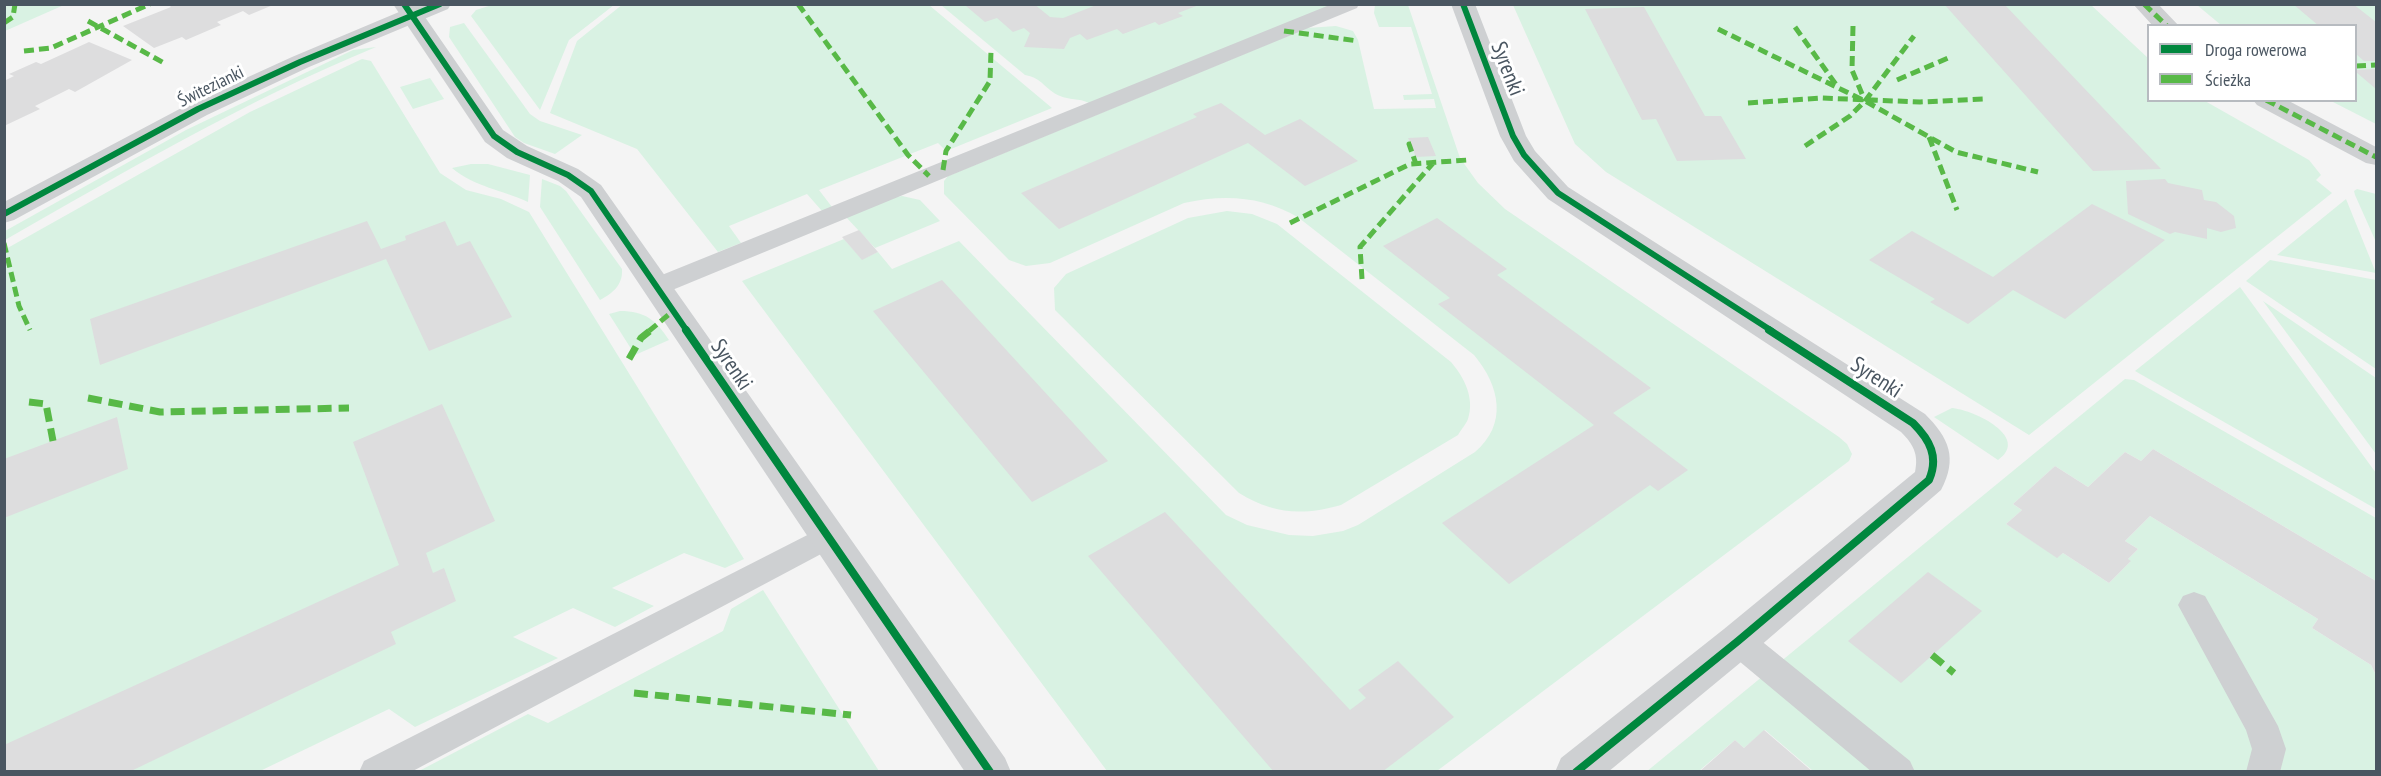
<!DOCTYPE html>
<html>
<head>
<meta charset="utf-8">
<style>
  body { margin:0 }
  #map { position:relative; width:2381px; height:776px; overflow:hidden; background:#f4f4f4; font-family:"PT Sans Narrow",sans-serif }
  canvas { display:block }
  .frame { position:absolute; inset:0; border:6px solid #4a5661; pointer-events:none }
  .legend { position:absolute; left:2147px; top:24px; width:210px; height:78px; box-sizing:border-box; background:#fff; border:2px solid #b7bbc0; margin:0; padding:8px 10px; list-style:none; font-size:18px; color:#4a5661 }
  .legend li { display:flex; align-items:center; gap:12px; height:30px }
  .legend b { width:30px; border:2px solid #b7bbc0 }
</style>
</head>
<body>
<div id="map">
<canvas width="2381" height="776"></canvas>
<div class="frame"></div>
<ul class="legend">
<li><b style="height:8px;background:#00873e"></b>Droga rowerowa</li>
<li><b style="height:8px;background:#58b947"></b>Ścieżka</li>
</ul>
</div>
<script>
const g = document.querySelector('canvas').getContext('2d');
g.lineJoin = 'round';
function fill(path, color) { g.fillStyle = color; g.fill(path, 'evenodd'); }
function strokePath(path, color, width, dash) { g.strokeStyle = color; g.lineWidth = width; g.lineCap = dash ? 'butt' : 'round'; g.setLineDash(dash || []); g.stroke(path); }
function label(font, color, halo, rows, align = 'center') {
  g.font = font + ' "PT Sans Narrow",sans-serif'; g.lineWidth = 6; g.setLineDash([]); g.textBaseline = 'middle'; g.strokeStyle = halo; g.fillStyle = color; for (const [text, x, y, turn = 0] of rows) {
    g.save(); g.translate(x, y); g.rotate((+turn || 0) * Math.PI / 180); g.textAlign = isNaN(turn) ? turn : align; if (halo) g.strokeText(text, 0, 0); g.fillText(text, 0, 0); g.restore();
  }
}
fill(new Path2D(`
  M5,4H64V5L5,31Z
  M495,4H614V5L569,40L540,110L471,16L476,10Z
  M623,4L929,5L1052,108L946,151L938,143L819,190L832,207L822,211L807,194L729,226L741,243L718,252L637,149L550,113L577,41Z
  M941,5H1336L1089,103C1079,98 1069,100 1060,96C1045,90 1043,78 1025,75Z
  M1375,5H1408L1460,158L1478,183L1505,209L1839,437L1847,444L1852,454L1849,461L1437,771H1107L742,281L844,239L862,259L878,252L892,269L959,241L1226,515L1247,525L1289,535L1313,536L1343,531L1358,525L1475,452C1508,424 1500,386 1474,355L1299,218C1263,196 1224,194 1184,203L1050,263L1026,266L1009,260L944,194V181L948,176L1307,28L1336,26L1353,31L1358,40L1374,109L1436,108L1434,99L1404,100L1403,95L1432,94L1411,27H1379L1374,13Z
  M1513,5H2091L2148,58V100L2205,101L2309,160L2321,175L2316,180L2332,193L2029,435L1606,172L1575,144Z
  M2197,5H2376V124L2331,101L2356,100V26L2221,25Z
  M464,23L530,114L540,121L582,135L555,154L524,143L515,137L449,37L450,27Z
  M376,47C247,100 126,171 5,240V231L186,130L353,50Z
  M362,59L371,61L440,173L466,190L501,199L529,212L744,559L725,568L684,553L612,588L654,606L615,627L573,608L513,637L558,658L415,727L389,709L260,771H5L4,250L250,112Z
  M430,78L444,99L413,109L400,87Z
  M471,164H488L530,175L528,202C502,190 475,187 452,168Z
  M542,179L560,186L566,191L622,269C623,285 613,293 600,300L540,207Z
  M2357,189L2376,194V242L2355,195L2354,191Z
  M902,196L920,200L940,221L875,248L845,216L890,198Z
  M2346,199L2376,273L2277,255Z
  M1227,211L1252,214L1277,224L1451,362C1464,377 1475,398 1468,419C1466,424 1461,430 1458,435L1341,505C1302,516 1273,514 1239,493L1055,310L1054,288L1066,274L1188,218Z
  M2270,260L2376,280V369L2246,281Z
  M2240,287L2376,473V509L2135,371Z
  M2263,301L2376,378V454Z
  M620,311C645,311 656,320 669,340L635,355L609,314Z
  M2125,379L2134,380L2376,518V581L2153,449L2141,461L2125,452L2088,487L2055,466L2013,504L2022,510L2006,524L2057,557L2063,553L2109,583L2130,562L2128,559L2138,549L2125,541L2150,516L2318,619L2312,628L2371,665L2376,675V771H1813L1765,730L1744,748L1735,740L1699,771L1646,772Z
  M1952,408C1974,410 2031,437 1998,460L1934,417Z
  M763,590L879,771H419L528,714L548,723L723,631L731,609Z`), '#d9f2e3');
fill(new Path2D(`
  M168,4H273V5L249,15L243,11L217,22L221,25L186,40L182,37L154,48L123,26L171,7Z
  M970,4H1034L1050,17L1063,18L1099,4L1199,5L1178,13L1183,16L1159,25L1155,22L1123,34L1117,29L1087,40L1080,34L1070,38L1064,49L1024,47L1030,33L1024,28L1013,32L997,18L985,22L966,6Z
  M1944,4H2004L2161,169L2093,171Z
  M2293,4H2353L2376,22V61H2364L2356,54V26H2319Z
  M1644,7L1705,116H1721L1746,159L1677,161L1656,119L1642,120L1585,9Z
  M89,42L132,60L75,92L69,89L35,106L40,109L4,126V81L14,76L9,74L36,62L41,64Z
  M2376,69V89L2356,72V70Z
  M1221,103L1265,135L1300,119L1358,161L1305,186L1248,143L1059,229L1021,193L1197,117L1193,114Z
  M1428,137L1436,156L1416,157L1408,138Z
  M2165,179L2168,183L2202,190L2204,200L2216,202L2234,216L2236,228L2221,232L2207,228V239L2175,232L2170,234L2128,214L2126,181Z
  M2092,204L2165,240L2065,319L2013,290L1968,324L1930,302L1935,299L1869,260L1912,231L1993,277Z
  M1437,218L1507,269L1497,275L1651,388L1613,413L1688,470L1658,491L1650,485L1509,584L1442,523L1594,425L1438,304L1450,298L1383,246Z
  M367,221L381,249L406,240L405,236L445,221L457,246L470,241L512,317L429,351L386,259L100,365L90,319Z
  M859,230L878,252L862,260L842,237Z
  M942,280L1108,461L1032,502L873,311Z
  M442,404L495,521L426,553L433,573L444,568L456,601L391,632L396,644L129,772H4V745L399,565L353,442Z
  M117,417L128,469L4,518V459Z
  M2153,449L2376,581V675L2371,665L2312,628L2318,619L2150,516L2125,541L2138,549L2128,559L2131,561L2109,583L2063,553L2057,558L2006,524L2022,510L2013,504L2055,466L2088,487L2125,452L2141,461Z
  M1165,512L1350,710L1366,698L1358,690L1398,661L1454,717L1382,772H1274L1088,556Z
  M1928,572L1982,611L1901,683L1848,641Z
  M1764,730L1813,772H1699L1735,740L1744,748Z`), '#ddddde');
fill(new Path2D(`
  M1332,4H1359L1357,8L665,293L656,295L647,293L644,287L647,281Z
  M827,525L838,529L842,537L838,545L411,772H359L364,761Z
  M2194,592L2205,596L2278,726L2286,749L2280,772H2246L2252,749L2246,730L2178,605L2183,596Z
  M1738,627L1749,631L1910,761L1915,772H1872L1727,651L1722,641L1727,631Z`), '#ced0d2');
fill(new Path2D(`
  M393,4H416L503,130L527,146L578,169L601,185L1005,758L1011,772H965L581,197L558,181L507,158L485,142Z
  M1451,4H1475L1526,136L1535,151L1568,187L1925,414C1949,438 1958,458 1941,490L1752,653L1608,772H1555L1561,758L1724,629L1915,472C1919,454 1913,444 1901,432L1548,199L1514,161L1500,136Z
  M2133,4H2158L2179,26H2153Z
  M2253,100H2287L2376,147V165L2366,163L2257,105Z`), '#ced0d2');
fill(new Path2D(`
  M418,4H451L448,9L309,67L207,115L14,220L4,223V202L189,104L292,57Z`), '#ced0d2');
strokePath(new Path2D(`
  M798,4L908,155L929,176
  M2144,4L2167,26
  M88,21L164,63
  M4,23L13,17L15,4
  M1853,26L1852,70L1865,101
  M1795,27L1837,86
  M1718,29L1865,101L1956,152L2038,172
  M1284,31L1358,41
  M24,51L51,48L150,4
  M2356,66L2376,65
  M1897,80L1948,58
  M2266,100L2376,157
  M1748,103L1822,98L1920,102L1983,99
  M1929,137L1957,210
  M1411,144H1409L1416,164
  M1805,146L1850,116L1865,101L1914,36
  M943,170L946,151L990,81L991,51
  M1290,223L1410,164L1468,160
  M4,243L19,306L30,330
  M1362,279L1360,247L1434,162
  M649,331L673,311`), '#58b947', 5, [10, 5]);
strokePath(new Path2D(`
  M629,359L641,338L651,330
  M88,398L160,412L349,408
  M29,402L46,404L53,441
  M1932,655L1954,673
  M634,693L851,715`), '#58b947', 7, [14, 7]);
strokePath(new Path2D(`
  M404,4L494,136L517,152L568,175L591,191L687,331
  M1463,4L1513,136L1524,155L1558,193L1772,331
  M4,214L198,109L300,62L440,4`), '#00873e', 6);
strokePath(new Path2D(`
  M686,330L990,772
  M1576,772L1738,641L1929,480C1939,457 1930,440 1913,423L1769,330`), '#00873e', 8);
label('18px', '#4a5661', '#fff', [
  ["Świtezianki",211,87,-26]
]);
label('22px', '#4a5661', '#fff', [
  ["Syrenki",1507,69,69],
  ["Syrenki",731,365,56],
  ["Syrenki",1876,378,33]
]);
</script>
</body>
</html>
